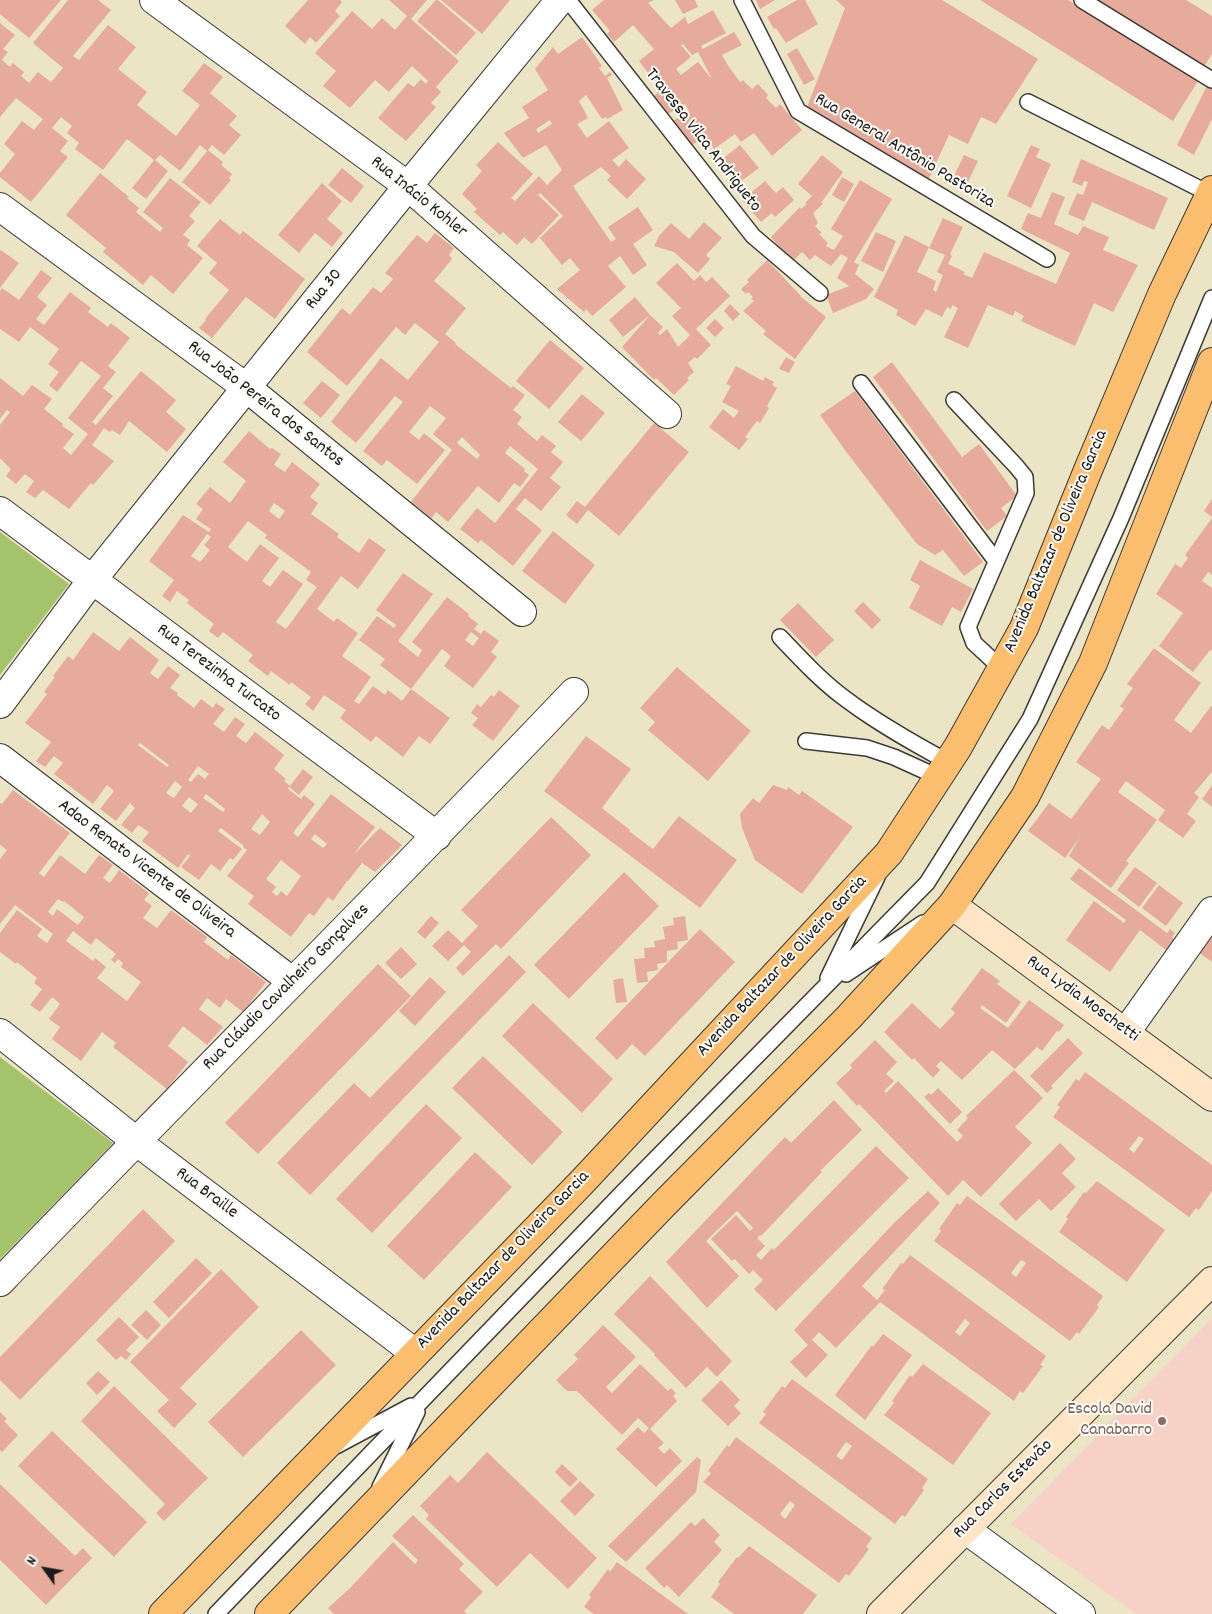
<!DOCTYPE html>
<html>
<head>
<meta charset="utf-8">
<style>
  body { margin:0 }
  #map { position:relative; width:1212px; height:1614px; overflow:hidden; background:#ebe5c6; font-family:Dekko,sans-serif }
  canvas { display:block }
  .north { position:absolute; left:20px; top:1544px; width:50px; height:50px; -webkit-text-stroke:4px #fdfcf7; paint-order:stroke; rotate:302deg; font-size:14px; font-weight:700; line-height:20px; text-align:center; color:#1c1c1c }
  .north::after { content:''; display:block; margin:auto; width:18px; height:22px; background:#1c1c1c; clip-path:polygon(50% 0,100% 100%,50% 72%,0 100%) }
</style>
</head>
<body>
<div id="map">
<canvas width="1212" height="1614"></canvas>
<div class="north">N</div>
</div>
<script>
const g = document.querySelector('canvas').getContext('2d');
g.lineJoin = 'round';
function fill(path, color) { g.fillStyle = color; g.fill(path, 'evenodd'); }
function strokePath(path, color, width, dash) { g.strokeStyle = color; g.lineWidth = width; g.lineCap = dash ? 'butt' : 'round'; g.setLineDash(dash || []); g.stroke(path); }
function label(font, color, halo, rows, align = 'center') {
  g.font = font + ' Dekko,sans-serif'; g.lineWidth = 4; g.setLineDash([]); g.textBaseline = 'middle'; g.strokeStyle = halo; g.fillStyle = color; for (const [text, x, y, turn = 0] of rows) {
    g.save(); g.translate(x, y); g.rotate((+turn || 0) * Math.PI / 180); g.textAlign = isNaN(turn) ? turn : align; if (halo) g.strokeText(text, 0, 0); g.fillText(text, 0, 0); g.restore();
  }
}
fill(new Path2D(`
  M1212,1318V1614H1136L1011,1524Z`), '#f7d1c6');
fill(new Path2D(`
  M0,532L69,584L0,675Z
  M0,1057L113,1143L0,1259Z`), '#a5c36b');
fill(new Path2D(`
  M0,0H61L29,38L0,14Z
  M68,0H98L111,10L73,56L79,60L108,25L136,47L118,69L147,92L137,105L176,136L200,105L182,91L204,63L223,77L210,93L237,116L229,125L241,135L224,155L212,145L207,151L200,145L180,171L160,155L155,160L168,171L146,199L132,188L154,160L127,139L103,170L75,149L79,143L67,133L72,126L61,117L52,128L68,141L60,151L68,157L31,202L0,177V173L15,154L4,144L22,121L34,130L43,119L16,98L0,117V23L15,35L3,49L8,52L2,60L10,67L13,63L24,72L21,76L29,83L38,72L51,82L63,68L33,43Z
  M308,0H340L342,2L335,11L340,16L316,43L310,37L305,44L285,26Z
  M389,0H427L411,19L459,61L436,87L441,92L431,103L436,107L406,141L378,118L408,83L414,87L421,79L426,84L428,81L412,66L389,92L375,80L350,108L323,86L336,71L315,53L352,11L372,29L382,18L395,30L407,16Z
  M436,0H438L476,33L456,55L417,21Z
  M441,0H510L482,34Z
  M604,0H654L648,3L671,28L685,17L688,24L713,10L726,33L701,46L703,49L734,32L742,45L722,55L729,67L740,82L743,80L752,89L758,84L768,95L766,98L776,108L780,104L802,130L772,156L754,133L741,142L735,134L714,149L708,140L702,144L700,140L692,145L673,121L689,111L685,104L668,114L654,96L661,90L639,61L654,49L633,25L614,42L607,34L610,31L592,10ZM683,44L692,55L698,52L711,77H710L698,62L681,75L676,69L691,57L681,45Z
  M675,0H695L698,7L683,14Z
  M756,0H775L760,9Z
  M797,0H805L818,24L786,43L776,28L774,29L767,17Z
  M836,0H942L1038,59L996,124L981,117L968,144L949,135L927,183L807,107L845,8Z
  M980,0H1068L1198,81L1173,121Z
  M1096,0H1186L1212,16V54L1204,67Z
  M582,37L602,66L599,68L605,76L610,72L612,75L607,78L623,110L607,119L606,117L602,119L586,95L579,101L588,118L577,124L587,138L609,121L629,148L612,160L619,167L626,159L646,179L627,199L607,180L611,176L601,167L573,186L611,242L616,239L608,227L638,207L653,230L633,244L647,265L633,275L620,256L608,266L626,287L592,316L586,309L584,312L557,289L580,270L570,258L562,265L540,238L563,216L540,193L538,195L559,215L532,244L524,237L517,245L503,232L500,235L474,212L477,209L462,194L482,171L476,165L498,142L533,174L511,198L515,201L539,176L547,185L562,170L546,145L523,158L504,133L529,118L522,107L548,90L535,69L553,47L558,54ZM550,120L552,124L538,133L536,129Z
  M797,48L815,79L804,85L787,54Z
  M1207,86L1212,89V119L1194,155L1177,145Z
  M740,145L759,168L737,184L720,161Z
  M1031,145L1040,149L1036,157L1051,164L1031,208L1007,196Z
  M208,150L223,162L221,165L232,174L229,178L231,180L210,205L182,182Z
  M822,155L843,172L821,203L823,204L813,213L818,223L815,226L822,233L819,234L828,243L826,246L834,250L843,236L831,229L860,180L892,199L854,262L859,265L855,274L874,289L866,299L833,313L826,295L849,286L837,278L848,258L841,254L831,266L815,255L810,260L802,252L792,262L771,237L800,207L801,209L807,204L805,203L812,196L798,184Z
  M964,155L978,161L968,182L954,176Z
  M1081,159L1168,198L1154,230L1092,202L1084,221L1068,214L1077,193L1083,195L1088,182L1084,181L1082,186L1072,182Z
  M342,168L364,186L351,203L328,185Z
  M100,173L129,197L127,198L139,208L136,212L160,232L163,228L143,212L170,178L201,202L189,216L195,221L183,235L190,240L187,245L203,258L173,294L151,275L143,285L103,252L106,248L66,215Z
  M842,177L854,184L844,202L832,195Z
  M765,181L776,193L783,187L794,200L775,217L772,213L761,222L742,200Z
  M322,183L342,201L327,219L343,233L332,247L315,233L299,253L278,235Z
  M1052,192L1065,197L1054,224L1078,235L1083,226L1109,237L1103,250L1138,265L1113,312L1094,303L1075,346L1021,321L1024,316L1015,311L1013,316L988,305L968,348L944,337L958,308L952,305L951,309L947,307L942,317L926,309L915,326L896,315L898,310L874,297L905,235L929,247L917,272L936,281L933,290L936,292L943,275L937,272L945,255L929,248L943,218L963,227L950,254L952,256L948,264L965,272L963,274L972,278L984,252L1056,284L1070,253L1021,229L1028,213L1041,218Z
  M220,219L240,235L243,231L305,279L275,319L246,297L212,338L199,328L206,320L205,319L229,290L209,273L217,263L197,246Z
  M704,222L722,238L706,255L710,259L698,273L674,252L654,246L659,236L671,223L689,239Z
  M876,232L896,241L883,272L861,261Z
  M435,233L454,248L449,255L452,259L434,281L466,308L445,334L456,343L455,344L511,388L513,386L525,395L513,410L522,417L517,424L537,441L542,435L556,446L551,452L563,462L550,478L561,487L541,511L525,498L516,509L542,530L513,566L481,540L478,543L460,529L477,508L495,523L538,469L510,446L505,453L525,469L524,471L529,475L520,487L514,483L499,503L478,486L448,522L436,512L431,519L410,503L452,450L433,434L446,418L430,406L409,432L419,440L424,433L445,450L417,484L387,460L382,466L363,451L403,402L395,396L356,443L331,422L381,358L408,380L439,342L415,323L405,335L396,327L347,386L307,352L342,308L350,315L373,287L381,293L393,279L385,273L417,235L427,243ZM462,437L480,455L477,459L457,443Z
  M1,250L19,263L0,288V251Z
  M767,260L801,296H800L826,317L795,359L763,334L766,331L743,311L754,301L751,299L753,297L748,292L746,294L741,289L749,282L747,280Z
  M677,263L694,281L700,275L706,282L712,277L730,296L696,329L711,345L697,359L695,357L688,363L694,372L687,378L689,380L674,395L656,378L654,380L622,347L650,315L663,327L658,333L660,335L667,329L678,347L690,335L672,316L681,308L656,283Z
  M41,270L52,278L37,297L47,305L36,319L44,325L70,292L91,308L88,312L108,327L111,323L130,338L108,366L116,372L103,388L113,396L92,422L96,425L141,371L176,400L166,412L186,429L167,452L129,421L120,435L112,430L110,432L104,428L92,445L114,461L93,485L91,483L69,509L43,490L35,498L26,492L34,481L25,474L16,484L6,476L11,469L0,458V425L10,412L7,410L0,419V378L23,396L32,385L52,399L44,409L63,424L62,426L74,434L63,448L71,455L88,434L68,418L101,376L81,361L57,392L49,385L59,372L48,364L59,349L30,327L19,342L0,329V291L2,288L19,300Z
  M635,297L650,315L623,337L609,320Z
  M730,304L740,314L733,321L724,311Z
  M715,319L724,328L715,337L706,328Z
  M550,340L584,368L549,409L516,381Z
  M786,357L795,362L789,373L779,369Z
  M892,362L962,457L979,444L1017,496L1001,508L1007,516L987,531L873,377Z
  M736,366L763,381L765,377L774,382L772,385L777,388L767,406L769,408L760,423L757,421L745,437L748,439L739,450L709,427L723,409L734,418L739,411L722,402L731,386L726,384Z
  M322,381L340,395L321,418L303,403Z
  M855,391L983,562L964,576L943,550L935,555L917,544L847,453L820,415Z
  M582,394L605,413L581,441L558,422Z
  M654,423L689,452L619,536L588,510L577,524L566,515L577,501L585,507Z
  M249,431L270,449L272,448L281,454L274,465L285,472L292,462L320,484L310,497L318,503L311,514L339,534L337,537L359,553L369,538L386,550L358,589L341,576L317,609L334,622L337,618L358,633L342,656L371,677L354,701L359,704L373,686L385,695L388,690L402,701L411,689L450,718L430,744L419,736L403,757L376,736L371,742L340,718L346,710L324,695L313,711L305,704L311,697L291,682L290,685L271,671L268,676L248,661L253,655L223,632L218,638L209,631L214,624L187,603L189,600L177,591L170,602L162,596L174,580L149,561L183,515L209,532L211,529L196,519L203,509L196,504L210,487L230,503L246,481L223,462ZM274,503L285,511L279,519L269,511ZM248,521L267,535L265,538L311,572L306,580L317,587L286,629L276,622L303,584L283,570L270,587L262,581L279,558L260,544L247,562L228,547ZM207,534L211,537L204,545L210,550L200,562L191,556Z
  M1212,499V517L1204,511Z
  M1212,518V575L1208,572L1202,581L1212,588V651L1210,650L1193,672L1159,646L1183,613L1156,594L1175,564L1181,568L1188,558L1185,555Z
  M553,531L595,565L565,604L522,571Z
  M920,560L973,589L961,612L952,607L942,626L909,608L920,586L910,580Z
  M403,573L433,594L398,641L418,657L422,650L412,642L447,597L469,614L468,616L478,624L474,629L481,634L484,630L499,641L491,652L497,657L473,688L444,666L451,656L442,649L411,689L380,665L385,659L359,640L377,616L394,628L396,625L376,610ZM471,632L479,638L473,646L465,640Z
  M863,602L881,620L872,629L854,611Z
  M798,603L834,640L816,657L780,620Z
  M93,632L119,651L130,637L159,660L150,673L158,679L168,666L180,675L170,688L178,693L177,695L194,708L201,699L213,708L216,703L225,709L213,724L224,732L235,717L245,724L236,736L246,743L255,732L273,746L284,755L274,769L286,779L284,781L290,786L303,769L313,777L299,795L289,787L288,789L301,799L304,795L315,804L293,833L298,837L331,794L375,827L353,855L380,828L402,845L375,872L362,863L348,881H347L333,901L328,897L314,916L309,913L291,937L248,904L254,896L227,876L247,850L243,847L244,846L221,828L218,831L242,849L233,860L230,858L220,871L211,864L199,880L181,867L190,856L188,854L178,868L142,841L149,832L138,825L132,833L121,825L135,808L130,803L116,821L100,809L114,791L107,785L93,804L54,774L63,763L54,756L45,767L36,761L51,742L25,723L47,694L44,692L55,677L53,676L68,656L73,660ZM140,743L169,765L167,767L138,745ZM198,766L209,774L205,779L198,774L191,782L188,780ZM175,781L182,787L174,798L166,793ZM206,794L225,809L223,812L203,798ZM189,797L198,804L191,813L182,806ZM262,814L270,822L260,835L251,829ZM315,834L327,844L323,848L311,839ZM281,860L301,876L287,896L281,891L277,896L272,892L276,887L266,879Z
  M1154,648L1201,683L1174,720L1191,733L1211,706L1212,707V772L1194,793L1199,797L1187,814L1196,821L1183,838L1158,820L1165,810L1126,781L1118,792L1157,820L1126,861L1129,863L1111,888L1069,856L1080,837L1065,858L1028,831L1049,803L1071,819L1101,779L1076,762L1102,725L1109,730L1124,709L1120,706L1133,688L1127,684Z
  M677,667L751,731L708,781L648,730L655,722L640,708Z
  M499,690L520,706L493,741L472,725L478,718L471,713L477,704L481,707L491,695L494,697Z
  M586,736L631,769L602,808L630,830L629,831L653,849L679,816L737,860L700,908L544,791Z
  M773,785L787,790L788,787L799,795L802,791L853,827L802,894L755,860L742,828L740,814L753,798L759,803Z
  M1212,785V807L1202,799Z
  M13,790L70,833L39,873L44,877L60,855L85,874L99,855L113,865L103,878L110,883L119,870L149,893L144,900L152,906L143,918L157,928L171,910L207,937L204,942L228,960L231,955L266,982L243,1012L226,999L220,1008L207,998L199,1009L223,1027L207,1045L183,1026L168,1046L188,1062L167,1089L113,1047L116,1043L102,1032L81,1061L52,1039L60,1027L49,1019L60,1004L52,997L40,1012L30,1005L42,989L34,983L37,978L17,962L16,964L0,952V933L17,910L42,929L37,936L47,943L53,934L15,905L0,924V859L7,850L0,845V803L2,804ZM58,899L63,902L64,901L84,917L78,925L57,909L53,916L48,912ZM73,931L91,945L96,938L116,954L111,960L115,963L118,959L123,963L121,967L141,982L127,1001L97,978L106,967L95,958L93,961L66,941Z
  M551,817L591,855L501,949L496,944L463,976L456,968L471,952L464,945L448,961L432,946L448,930L462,943L478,926L461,910Z
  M1135,867L1157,883L1139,907L1117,890Z
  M1079,868L1167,933L1170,929L1175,933L1172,937L1175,939L1166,950L1140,930L1110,972L1066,940L1094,901L1124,923L1126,920L1070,879Z
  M624,872L659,906L569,999L534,965Z
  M1159,885L1183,903L1166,926L1142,908Z
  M431,916L439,923L425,939L417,932Z
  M685,916L688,940L677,942L678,949L667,951V962L657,964L658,970L647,972L648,982L637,983L634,959L645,958L644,948L655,947L654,941L665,939L663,927L674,925L673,918Z
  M700,929L735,962L645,1056L632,1044L617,1060L595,1038Z
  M1212,936V962L1198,952L1207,939L1209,941Z
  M401,947L417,964L401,979L385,963Z
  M509,955L526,972L310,1195L277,1163L354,1083L370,1098Z
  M378,964L411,996L258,1154L225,1123Z
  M982,968L1000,981L997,984L1021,1002L1006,1023L982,1005L980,1008L1008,1028L1029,1000L1064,1025L1059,1032L1057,1031L1042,1051L1037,1047L1015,1069L992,1050L962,1080L941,1061L936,1066L940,1070L933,1078L914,1058L912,1060L884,1032L912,1003L940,1029L955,1013L951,1009Z
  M430,977L446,992L415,1026L399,1011Z
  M623,978L627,1002L616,1003L613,980Z
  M533,1003L613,1079L582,1113L502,1036Z
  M1068,1038L1083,1053L1051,1086L1053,1088L1047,1093L1030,1076Z
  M875,1040L897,1062L886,1074L894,1081L884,1091L886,1093L898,1081L957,1142L963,1136L957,1130L968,1118L966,1116L1014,1070L1043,1098L1015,1127L1032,1143L981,1197L963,1180L948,1196L859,1104L857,1106L836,1083L852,1068L850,1065Z
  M483,1056L563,1132L532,1165L452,1088Z
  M1085,1072L1212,1165V1191L1199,1210L1196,1208L1189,1217L1053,1117L1060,1107L1057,1105L1076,1079L1079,1081ZM1139,1136L1144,1139L1134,1153L1129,1149Z
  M938,1088L962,1112L950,1124L924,1097L929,1093L931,1095Z
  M834,1100L862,1130L820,1171L822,1172L761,1236L760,1235L757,1238L765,1246L756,1255L761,1260L772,1248L774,1250L876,1146L909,1178L776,1311L754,1289L763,1280L753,1270L749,1274L735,1259L732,1261L711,1239L736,1215L750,1231L753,1228L737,1211L706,1241L739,1276L707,1308L666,1262L785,1137L791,1143Z
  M426,1104L462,1138L372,1233L336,1199Z
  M1060,1143L1076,1159L1062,1173L1076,1187L1051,1211L1039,1199L1016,1221L999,1204Z
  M475,1152L512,1187L424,1280L387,1246Z
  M1097,1181L1165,1230L1127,1282L1059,1232L1068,1219L1066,1217L1084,1192L1086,1193Z
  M928,1191L940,1203L862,1286L877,1300L885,1290L882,1289L901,1263L903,1264L910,1255L1046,1356L1040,1365L1043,1366L1023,1393L1020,1391L1014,1401L880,1302L836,1348L819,1332L812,1340L828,1355L806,1378L790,1362L808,1345L794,1330L893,1224ZM965,1319L970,1323L960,1336L955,1332Z
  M967,1196L1103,1296L1097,1305L1099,1307L1079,1334L1077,1332L1070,1341L934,1241L941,1231L939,1229L957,1203L960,1205ZM1021,1260L1026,1263L1016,1277L1011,1273Z
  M143,1209L175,1241L20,1400L0,1380V1357Z
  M196,1258L212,1273L169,1318L153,1302Z
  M221,1269L259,1307L180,1388L197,1404L174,1428L157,1411L169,1400L130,1362Z
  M650,1276L732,1361L717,1377L707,1367L686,1388L654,1355L655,1354L614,1314Z
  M146,1310L161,1325L147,1340L131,1325Z
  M119,1317L139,1337L126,1350L131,1354L126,1360L121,1356L116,1360L96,1340Z
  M603,1325L636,1357L606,1387L612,1393L640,1364L668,1391L671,1388L676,1393L673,1396L677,1401L650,1429L638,1418L622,1435L577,1391H567L556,1380L578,1359L574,1355Z
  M301,1330L336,1365L243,1457L208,1422Z
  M883,1334L912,1355L865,1420L835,1395L872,1345L873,1347Z
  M923,1364L991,1413L953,1465L884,1415L894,1403L892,1401L910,1375L912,1377Z
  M98,1371L110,1382L97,1395L86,1383Z
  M792,1379L928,1479L922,1488L924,1490L905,1517L902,1515L895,1524L759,1423L766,1414L763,1412L782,1386L785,1388ZM846,1442L852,1446L842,1460L836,1456Z
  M721,1380L740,1400L734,1406L741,1413L728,1426L701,1400Z
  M114,1386L208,1478L164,1521L156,1513L165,1504L81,1421Z
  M0,1412L7,1419L4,1421L18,1435L2,1452L0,1450Z
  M638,1427L644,1433L649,1428L664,1443L658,1448L664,1454L670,1448L682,1461L656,1487L616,1449Z
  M52,1431L147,1522L114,1557L18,1466Z
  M736,1437L872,1538L866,1547L869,1549L849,1576L846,1574L839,1583L703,1482L711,1473L708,1471L727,1445L729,1447ZM790,1501L795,1505L785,1519L780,1514Z
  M487,1452L597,1558L568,1589L530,1553L497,1587L426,1519L429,1515L420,1506L450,1475L458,1483Z
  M697,1457L701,1460L696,1492L626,1562L608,1546Z
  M562,1464L578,1479L570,1487L555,1472Z
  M580,1481L595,1495L575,1516L560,1501Z
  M0,1484L75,1556L83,1548L92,1558L46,1605L0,1560Z
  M413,1515L464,1564L459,1569L483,1592L464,1611L467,1614H334L328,1608L350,1588L393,1542L415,1564L418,1560L392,1536Z
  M703,1518L720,1535L714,1542L722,1550L679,1597L667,1585L664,1588L645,1568L691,1522L695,1526Z
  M749,1546L817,1595L803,1614H734L711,1597L720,1584L718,1582L737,1557L738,1558Z
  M617,1562L688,1614H594L584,1607L591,1597L589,1595L608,1569L610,1572Z`), '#e7ab9b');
const lane = new Path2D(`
  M568,0L753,236L820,293
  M742,0L798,111L1047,259
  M1082,0L1212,80
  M1028,102L1210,194
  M861,383L996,561
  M954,400L1016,466L1025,477L1026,493L968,627L974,643L1002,669
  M780,637C801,659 822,682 847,700C879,724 913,743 948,762
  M806,741L867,748L894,757L938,777
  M846,974L923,923
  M828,978L877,877
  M336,1446L411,1406
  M380,1487L417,1412
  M216,1614L623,1192L927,883L1030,719L1121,518L1212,298`);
const street = new Path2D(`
  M154,0L408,186L667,414
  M0,207L247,388L522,612
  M0,511L437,836
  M0,704L92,580L408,186L560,0
  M0,758L293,982
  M1126,1032L1212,911
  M0,1033L136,1141L415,1353
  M0,1282C190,1084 385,891 574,692
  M965,1529L1081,1614`);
const secondary = new Path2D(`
  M952,905L1212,1097
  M881,1614L1212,1281`);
const primary = new Path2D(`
  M163,1614L583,1181L889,853L958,747L1024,628L1088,470L1162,294L1212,190
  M269,1614L664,1204L849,1017L952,905L1025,797L1093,663L1212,362`);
strokePath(lane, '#3b3a36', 18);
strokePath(street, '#3b3a36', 30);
strokePath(secondary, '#3b3a36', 30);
strokePath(primary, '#3b3a36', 30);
strokePath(lane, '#fff', 15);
strokePath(street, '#fff', 28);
strokePath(secondary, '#fde5c5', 28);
strokePath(primary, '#fabe6e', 28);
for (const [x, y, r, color] of [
  [1162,1421,5,"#8d6e63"]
]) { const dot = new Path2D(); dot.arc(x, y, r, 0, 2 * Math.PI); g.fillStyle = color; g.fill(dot); strokePath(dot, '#fdfcf7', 2); }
label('18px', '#1c1c1c', '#fdfcf7', [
  ["Travessa Vilca Andrigueto",702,141,52],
  ["Rua General Antônio Pastoriza",904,152,31],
  ["Rua Inácio Kohler",418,198,39],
  ["Rua 30",325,290,-51],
  ["Rua João Pereira dos Santos",265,405,38],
  ["Avenida Baltazar de Oliveira Garcia",1057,542,-67],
  ["Rua Terezinha Turcato",218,674,37],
  ["Adao Renato Vicente de Oliveira",146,870,37],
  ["Avenida Baltazar de Oliveira Garcia",783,967,-47],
  ["Rua Cláudio Cavalheiro Gonçalves",287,988,-45],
  ["Rua Lydia Moschetti",1082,1000,36],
  ["Rua Braille",206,1194,37],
  ["Avenida Baltazar de Oliveira Garcia",504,1261,-46],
  ["Rua Carlos Estevão",1004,1490,-45]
]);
label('18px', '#785e54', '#fdfcf7', [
  ["Escola David",1152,1411],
  ["Canabarro",1152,1432]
], 'right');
</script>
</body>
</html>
